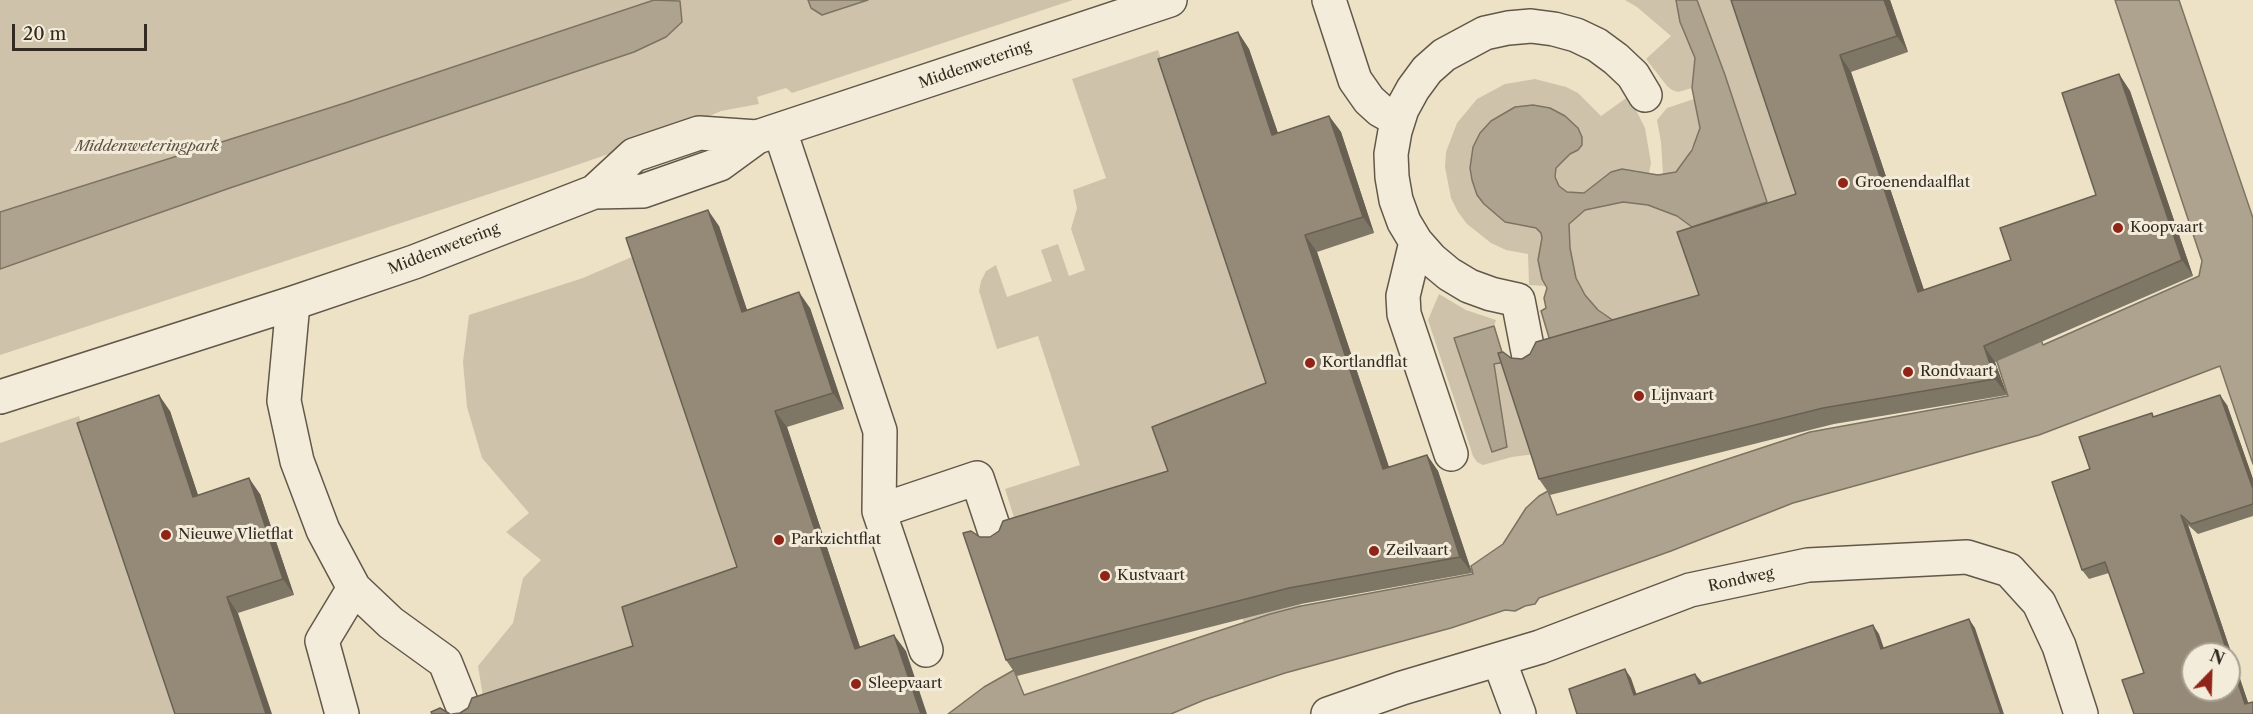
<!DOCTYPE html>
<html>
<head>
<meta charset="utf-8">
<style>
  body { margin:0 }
  #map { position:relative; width:2253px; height:714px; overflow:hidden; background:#eee2c6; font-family:"Libre Caslon Text",serif }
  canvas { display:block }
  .north { position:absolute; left:2181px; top:642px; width:60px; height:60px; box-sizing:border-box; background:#f4ecda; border:2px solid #a79e90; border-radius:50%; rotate:23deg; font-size:16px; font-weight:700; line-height:24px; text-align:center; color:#332a21 }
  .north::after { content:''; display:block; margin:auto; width:21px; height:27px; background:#8f2418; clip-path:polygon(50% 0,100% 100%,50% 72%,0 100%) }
  .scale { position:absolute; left:12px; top:24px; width:135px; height:27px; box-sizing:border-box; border:3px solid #332a21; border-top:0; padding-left:8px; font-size:18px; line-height:21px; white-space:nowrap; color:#332a21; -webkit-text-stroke:4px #f4ecda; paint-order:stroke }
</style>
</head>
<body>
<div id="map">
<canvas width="2253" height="714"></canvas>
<div class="north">N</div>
<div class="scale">20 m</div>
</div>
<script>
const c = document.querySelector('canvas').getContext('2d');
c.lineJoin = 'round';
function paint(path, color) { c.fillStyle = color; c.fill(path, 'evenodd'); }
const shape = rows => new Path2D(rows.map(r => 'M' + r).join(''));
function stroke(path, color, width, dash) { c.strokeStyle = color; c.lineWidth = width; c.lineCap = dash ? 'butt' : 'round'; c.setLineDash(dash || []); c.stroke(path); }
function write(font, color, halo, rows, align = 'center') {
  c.font = font + ' "Libre Caslon Text",serif'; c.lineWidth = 6; c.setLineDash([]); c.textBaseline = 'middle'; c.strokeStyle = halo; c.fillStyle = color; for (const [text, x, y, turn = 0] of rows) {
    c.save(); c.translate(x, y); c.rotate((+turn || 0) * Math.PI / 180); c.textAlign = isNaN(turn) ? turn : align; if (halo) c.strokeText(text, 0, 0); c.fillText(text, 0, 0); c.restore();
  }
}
paint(shape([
  [0,0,1073,0,792,93,786,88,757,97,759,104,721,111,673,132,562,170,0,355],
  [1625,0,1676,0,1680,22,1695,58,1692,88,1678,92,1672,90,1667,86,1646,59,1671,36,1637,7],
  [1697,0,1736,0,1803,204,1788,208,1767,202,1725,75],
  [1158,50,1311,507,1274,527,1301,606,1244,623,1208,515,1019,533,1005,489,1080,465,1038,336,997,349,979,291,981,281,986,271,996,265,1007,297,1052,281,1041,250,1058,244,1069,276,1085,270,1071,229,1077,208,1073,190,1106,178,1072,79],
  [1535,79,1566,87,1578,93,1601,116,1629,96,1645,128,1651,163,1649,173,1633,170,1611,172,1584,193,1575,194,1567,192,1559,186,1555,177,1556,168,1570,154,1515,107,1491,121,1480,133,1473,146,1470,168,1477,195,1515,225,1536,228,1541,232,1542,238,1538,260,1542,279,1547,286,1529,285,1528,254,1506,250,1491,243,1467,224,1458,212,1451,198,1445,167,1446,152,1457,123,1477,99,1505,84],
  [1694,99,1700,128,1698,136,1682,166,1676,172,1663,175,1661,142,1657,120,1667,108],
  [1623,202,1648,205,1665,211,1677,216,1692,227,1682,230,1706,311,1614,321,1598,310,1585,295,1576,278,1570,248,1569,224,1585,210],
  [634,256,741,582,778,678,485,709,478,666,513,623,523,578,541,560,506,532,529,513,482,458,467,407,463,362,469,315,583,278],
  [1439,294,1466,310,1496,320,1494,326,1454,338,1492,451,1507,447,1494,364,1505,362,1535,454,1512,457,1483,465,1477,462,1473,456,1428,320],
  [79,416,177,714,0,714,0,443]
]), '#cec3aa');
const water = shape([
  [654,0,680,1,682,22,666,37,634,52,227,189,0,269,0,212,345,103,654,0],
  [808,0,868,0,822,15,811,8,808,0],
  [1676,0,1697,0,1725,75,1767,202,1692,227,1677,216,1648,205,1623,202,1585,210,1569,224,1570,248,1576,278,1585,295,1598,310,1614,321,1554,354,1541,311,1546,308,1544,298,1547,288,1542,279,1538,260,1542,238,1541,233,1536,228,1505,222,1484,204,1477,195,1472,180,1470,168,1473,147,1480,133,1491,121,1515,107,1533,105,1550,108,1565,116,1578,128,1582,137,1582,145,1578,150,1570,154,1556,168,1555,177,1559,186,1567,192,1584,193,1611,172,1622,169,1658,175,1676,172,1692,150,1700,128,1692,88,1695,58,1680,22,1676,0],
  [2115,0,2179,0,2253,218,2253,464,2220,366,2039,435,1793,503,1671,551,1539,598,1535,604,1525,606,1515,611,1505,610,1451,628,1285,673,1204,700,1171,714,948,714,984,687,1014,670,1024,695,1270,614,1301,606,1473,574,1471,566,1503,544,1526,508,1539,496,1548,491,1557,515,1810,432,2008,396,1990,340,2035,325,2043,345,2199,276,2202,261,2115,0],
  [1494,326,1505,362,1494,364,1507,447,1492,452,1454,338,1494,326]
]);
paint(water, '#aea38e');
stroke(water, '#7d7362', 1.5);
const minor = shape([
  [1329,0,1355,80,1369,100,1380,110,1398,120],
  [780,131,880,431,879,511,926,650],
  [594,192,634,155,699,133,757,137],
  [1416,242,1403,296,1404,314,1451,454],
  [293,303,284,401,297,461,323,530,354,588,391,623,445,662,465,712],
  [1529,357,1518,300,1491,294,1469,286,1449,274,1431,259,1416,242,1404,222,1396,200,1392,177,1391,154,1395,131,1402,109,1413,89,1427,70,1444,55,1485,33,1508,28,1531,26,1554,29,1576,35,1597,45,1616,59,1633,75,1645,95],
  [0,397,293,303,414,262,594,192,643,191,720,164,757,137,1170,0],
  [879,511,977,478,996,535],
  [1499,660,1519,714],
  [342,714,322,641,354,588],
  [1328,714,1402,688,1540,647,1690,590,1808,565,1967,557,2009,570,2039,603,2059,646,2081,714]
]);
stroke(minor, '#62584a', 36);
stroke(minor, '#f4ecda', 33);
paint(shape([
  [1731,0,1890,0,1908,52,1851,72,1924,290,2011,260,2096,195,2119,74,2130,91,2193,276,1995,362,2007,395,1834,424,1550,495,1539,479,1511,358,1522,359,1699,295,1796,194],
  [1238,32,1249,49,1278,133,1329,116,1341,132,1374,233,1317,252,1389,467,1427,455,1438,471,1472,573,1301,604,1017,676,1006,660,980,537,990,537,1168,471,1266,383],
  [719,226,747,310,810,308,844,409,787,427,860,647,906,651,460,713,633,646,737,567],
  [2227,405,2253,479,2253,516,2198,534,2188,525,2248,703,2253,714,2144,673,2109,573,2089,579,2082,570,2090,469,2155,416],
  [170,411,198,495,260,494,294,595,238,613,77,423]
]), '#7f7766');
paint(shape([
  [1884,0,1890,0,1908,52,1897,36],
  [1238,32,1249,49,1284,151,1272,135],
  [1840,55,1851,72,1930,308,1918,292],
  [2119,74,2130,91,2193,276,2182,260],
  [1329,116,1341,132,1374,233,1363,217],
  [708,210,719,226,753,328,742,312],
  [1305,235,1317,252,1395,485,1383,469],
  [799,292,810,308,844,409,833,393],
  [1984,346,1995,362,2007,395,1995,379],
  [159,395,170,411,204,513,193,497],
  [2220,395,2227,405,2253,479,2253,489],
  [775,411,787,427,866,665,855,649],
  [1427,455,1438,471,1472,573,1460,557],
  [249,478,260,494,294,595,283,579],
  [2181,515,2188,525,2252,714,2245,704],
  [227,597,238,613,272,714,266,714],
  [1969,619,1975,628,2004,714,2001,714],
  [1873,625,1879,634,1887,657,1881,649],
  [894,635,906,651,927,714,921,714],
  [1625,669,1631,678,1640,704,1634,695],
  [1695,674,1702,682,1699,684]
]), '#686153');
const building = shape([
  [1731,0,1884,0,1897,36,1840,55,1918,292,2011,260,2000,228,2096,195,2062,93,2119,74,2182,260,1984,346,1995,379,1823,408,1539,479,1498,353,1503,352,1511,358,1522,359,1530,354,1536,342,1699,295,1677,232,1796,194,1731,0],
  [1238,32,1272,135,1329,116,1363,217,1305,235,1383,469,1427,455,1460,557,1289,588,1006,660,963,533,971,531,980,537,990,537,999,531,1003,521,1168,471,1152,427,1266,383,1158,59,1238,32],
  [708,210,742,312,799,292,833,393,775,411,855,649,894,635,921,714,452,714,460,713,468,708,472,698,633,646,622,607,737,567,626,238,708,210],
  [159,395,193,497,249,478,283,579,227,597,266,714,175,714,77,423,159,395],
  [2220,395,2253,489,2253,504,2191,524,2181,515,2228,654,2193,654,2193,690,2229,690,2229,656,2245,704,2253,702,2253,714,2134,714,2122,680,2144,673,2105,562,2082,570,2052,482,2090,469,2079,437,2152,413,2153,417,2220,395],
  [1969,619,2001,714,1577,714,1569,689,1625,669,1634,695,1695,674,1699,684,1873,625,1881,649,1969,619],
  [440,708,450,714,432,714,431,712,440,708]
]);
paint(building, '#948a77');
stroke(building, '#686153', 1.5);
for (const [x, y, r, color] of [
  [1843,183,6,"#8f2418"],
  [2118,228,6,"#8f2418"],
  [1310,363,6,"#8f2418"],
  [1908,372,6,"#8f2418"],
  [1639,396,6,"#8f2418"],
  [166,535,6,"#8f2418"],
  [779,540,6,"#8f2418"],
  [1374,551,6,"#8f2418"],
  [1105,576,6,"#8f2418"],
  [856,684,6,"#8f2418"]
]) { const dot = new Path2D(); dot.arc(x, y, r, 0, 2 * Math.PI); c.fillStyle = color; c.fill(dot); stroke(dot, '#f4ecda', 2); }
write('15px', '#332a21', '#f4ecda', [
  ["Middenwetering",975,65,-19],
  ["Middenwetering",444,249,-21],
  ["Rondweg",1741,580,-12]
]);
write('italic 15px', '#5a5043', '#f4ecda', [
  ["Middenweteringpark",147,147]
]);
write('15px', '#332a21', '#f4ecda', [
  ["Groenendaalflat",1855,183],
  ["Koopvaart",2130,228],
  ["Kortlandflat",1322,363],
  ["Rondvaart",1920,372],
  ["Lijnvaart",1651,396],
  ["Nieuwe Vlietflat",178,535],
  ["Parkzichtflat",791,540],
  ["Zeilvaart",1386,551],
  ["Kustvaart",1117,576],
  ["Sleepvaart",868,684]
], 'left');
</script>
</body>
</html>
